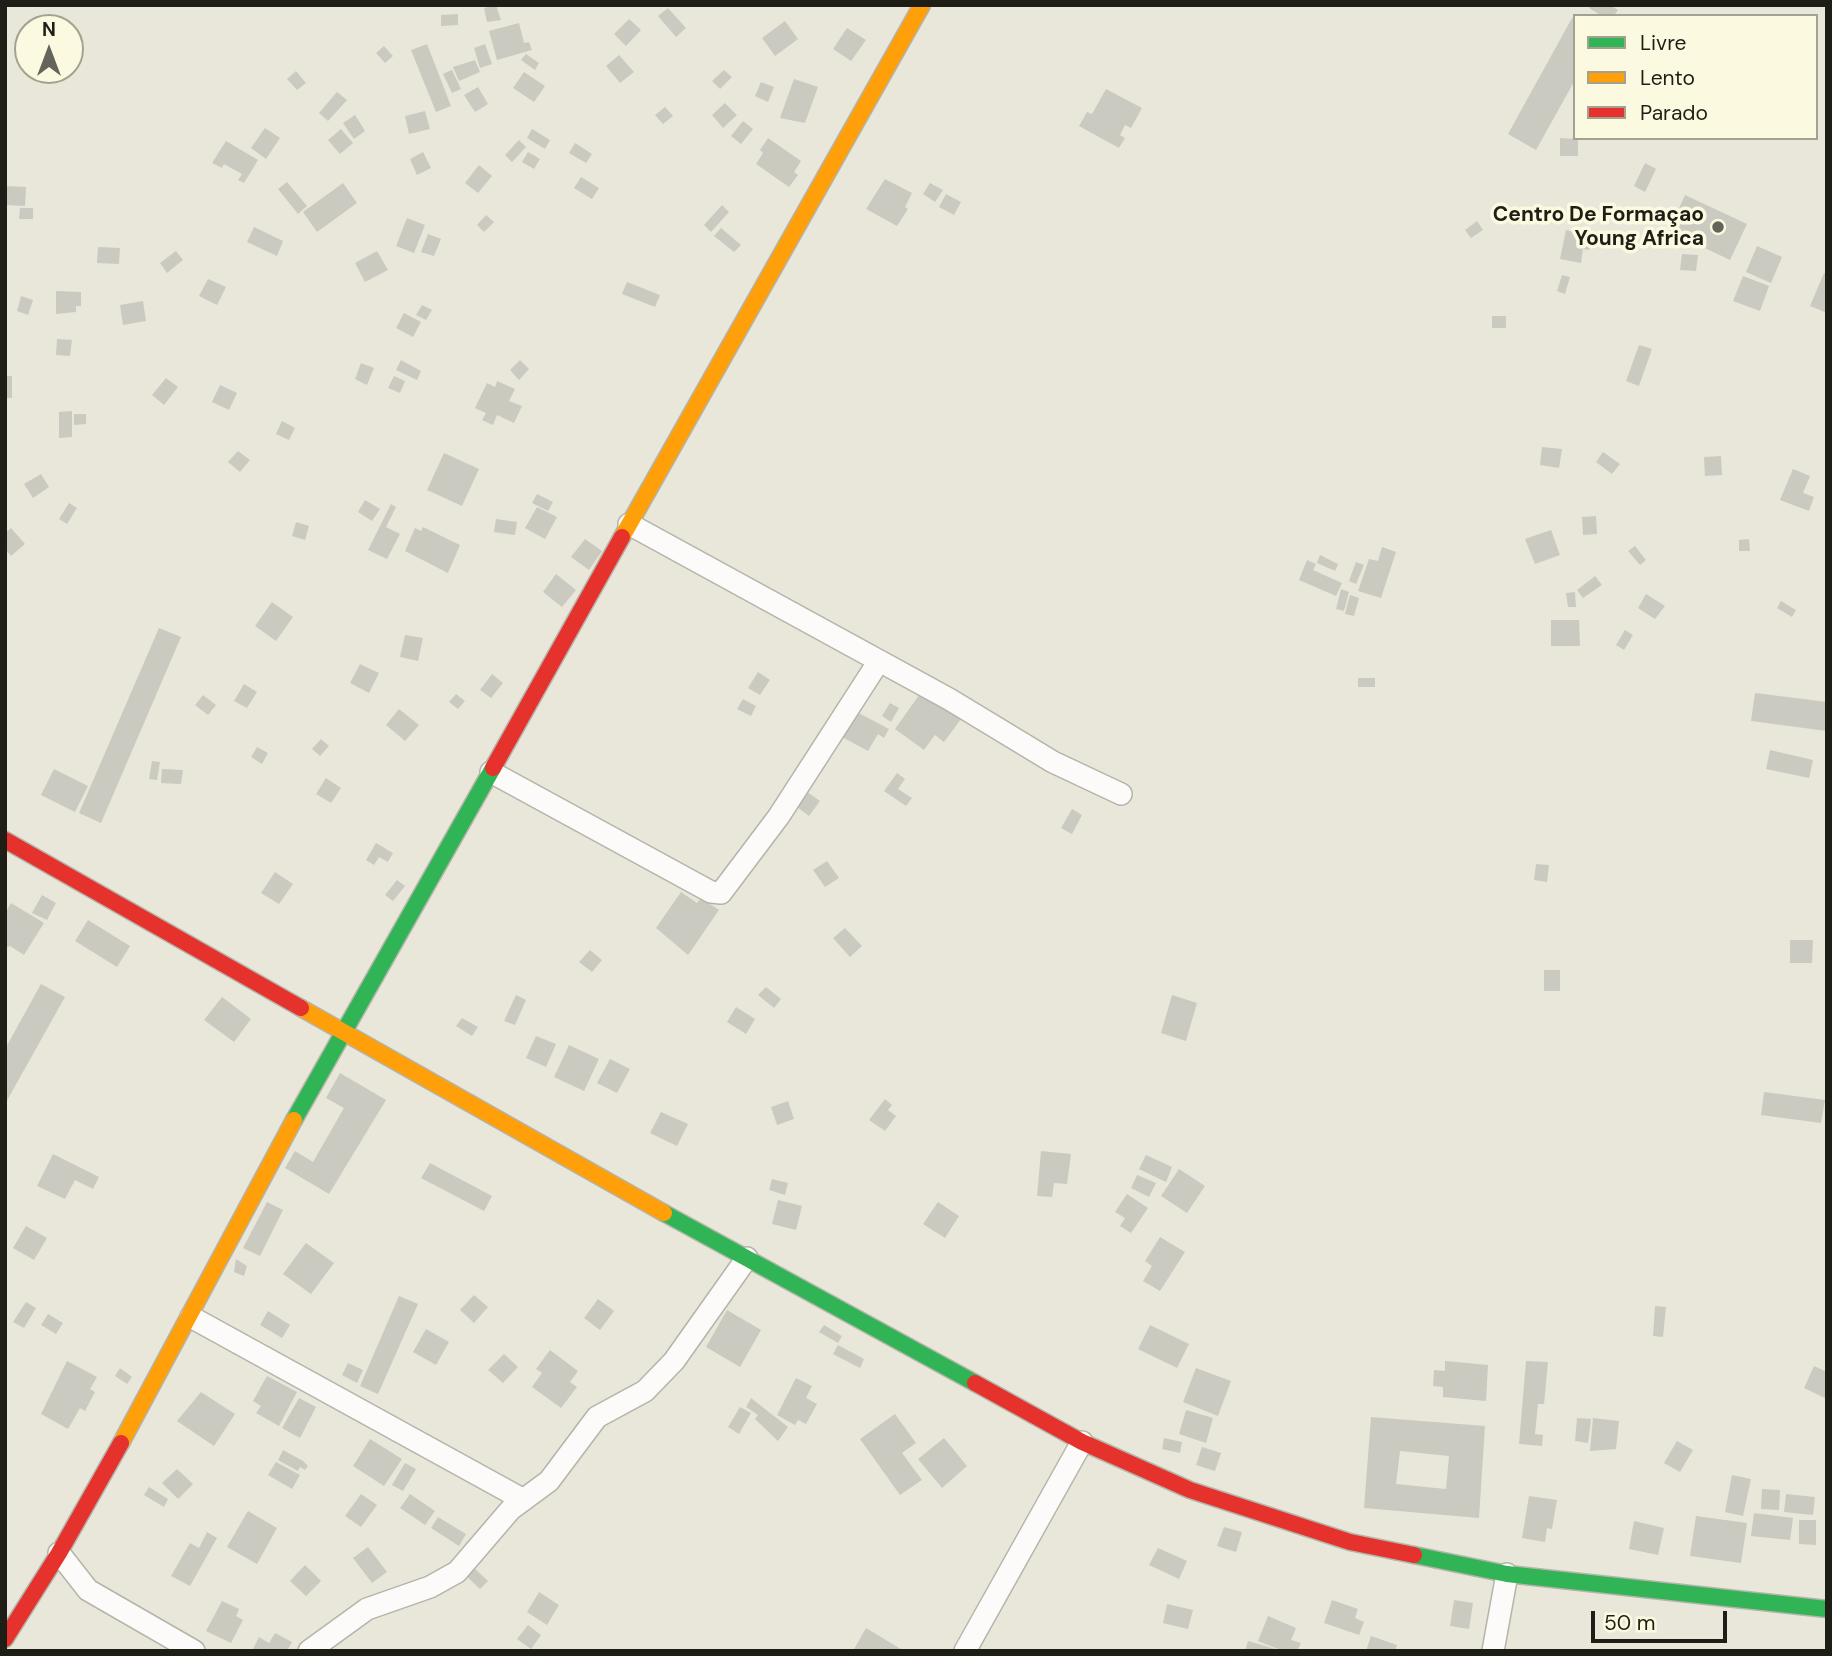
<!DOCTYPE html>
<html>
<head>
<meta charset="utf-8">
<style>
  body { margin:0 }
  #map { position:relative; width:1832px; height:1656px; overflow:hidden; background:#e8e7da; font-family:"DM Sans",sans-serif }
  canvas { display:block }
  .frame { position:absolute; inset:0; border:7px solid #1f1e16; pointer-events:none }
  .legend { position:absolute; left:1573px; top:14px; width:245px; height:126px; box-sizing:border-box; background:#fbfae1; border:2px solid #a3a290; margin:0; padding:9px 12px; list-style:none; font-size:21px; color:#1f1e16 }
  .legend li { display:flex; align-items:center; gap:14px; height:35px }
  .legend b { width:35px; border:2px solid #a3a290 }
  .north { position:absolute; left:14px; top:14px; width:70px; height:70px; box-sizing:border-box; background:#fbfae1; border:2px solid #a3a290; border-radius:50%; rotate:0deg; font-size:19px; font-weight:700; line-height:28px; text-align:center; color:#1f1e16 }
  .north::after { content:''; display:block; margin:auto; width:24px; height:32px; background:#65645b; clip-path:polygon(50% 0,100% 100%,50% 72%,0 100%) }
  .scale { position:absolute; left:1591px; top:1611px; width:136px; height:32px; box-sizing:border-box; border:4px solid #1f1e16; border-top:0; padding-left:9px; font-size:21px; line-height:24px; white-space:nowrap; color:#1f1e16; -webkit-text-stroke:5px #fbfae1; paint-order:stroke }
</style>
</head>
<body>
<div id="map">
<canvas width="1832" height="1656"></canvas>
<div class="frame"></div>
<ul class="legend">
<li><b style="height:9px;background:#30b455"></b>Livre</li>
<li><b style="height:9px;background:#ff9f0a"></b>Lento</li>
<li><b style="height:9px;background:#e5322d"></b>Parado</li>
</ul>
<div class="north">N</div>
<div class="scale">50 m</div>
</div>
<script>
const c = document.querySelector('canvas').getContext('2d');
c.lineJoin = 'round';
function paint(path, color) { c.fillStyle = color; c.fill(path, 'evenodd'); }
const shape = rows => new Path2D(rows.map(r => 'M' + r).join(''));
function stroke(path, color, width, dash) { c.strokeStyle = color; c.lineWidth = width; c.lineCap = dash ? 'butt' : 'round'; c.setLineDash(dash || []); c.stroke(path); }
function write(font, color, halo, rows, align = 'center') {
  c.font = font + ' "DM Sans",sans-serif'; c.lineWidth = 7; c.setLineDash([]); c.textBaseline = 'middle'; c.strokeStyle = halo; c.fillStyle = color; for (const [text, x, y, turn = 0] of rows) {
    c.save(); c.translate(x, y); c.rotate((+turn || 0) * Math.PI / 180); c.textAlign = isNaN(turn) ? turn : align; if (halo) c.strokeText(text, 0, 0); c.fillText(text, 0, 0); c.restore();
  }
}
paint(shape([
  [496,5,501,20,487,22,484,8],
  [1590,5,1610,5,1618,10,1614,16,1602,16,1589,8],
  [668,8,686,28,676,37,658,16],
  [458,14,458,25,441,26,441,15],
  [1572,18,1575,20,1575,80,1536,150,1508,134],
  [629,19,641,30,626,46,614,34],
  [785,21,798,39,775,56,762,38],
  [519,23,524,43,529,42,532,50,497,60,489,31],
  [847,28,866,40,851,61,833,49],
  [427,44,451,106,436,112,411,50],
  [485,44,492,64,480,68,474,48],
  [384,46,393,56,385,63,376,53],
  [526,54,539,63,535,70,521,60],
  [619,55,634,72,620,83,606,66],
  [475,60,480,72,459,81,453,67],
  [452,70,461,89,452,93,443,74],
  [724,70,732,77,720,89,712,81],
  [296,71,306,83,297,90,287,79],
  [524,72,545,86,534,102,513,88],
  [794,79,818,87,805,123,780,118],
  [761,82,774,87,768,102,755,96],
  [478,87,488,104,475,112,464,95],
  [1106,89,1142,108,1131,128,1125,125,1120,135,1125,138,1119,148,1079,126,1087,112,1092,114],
  [337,92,347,100,328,121,319,113],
  [725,103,737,115,723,128,712,115],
  [665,107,673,116,663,124,655,115],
  [425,111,430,129,409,134,405,116],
  [355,115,365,131,354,139,343,123],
  [743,121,753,129,741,144,731,136],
  [265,128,280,138,266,159,251,148],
  [341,129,353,143,340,154,328,140],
  [532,129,550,140,545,149,527,138],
  [768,138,801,161,794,172,798,175,789,187,756,164,763,153,760,150],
  [1560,138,1578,139,1578,156,1560,156],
  [519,140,526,147,512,162,505,155],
  [226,141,258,160,244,183,238,180,242,174,224,164,222,168,212,163],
  [575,143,592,154,586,163,569,153],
  [423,152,431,168,417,175,410,159],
  [528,152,540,159,534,169,522,162],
  [1645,163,1656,169,1645,192,1634,186],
  [479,165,492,176,478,193,465,183],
  [581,177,599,188,592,199,574,188],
  [885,179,912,193,905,207,908,209,897,226,866,209],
  [287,182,307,206,298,214,278,189],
  [343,183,357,203,317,232,303,212],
  [930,183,943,190,935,202,923,194],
  [5,186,26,187,25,206,5,205],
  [946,194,961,202,954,215,939,207],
  [1685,195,1747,224,1730,260,1669,231],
  [722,205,729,212,711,232,704,225],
  [20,208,33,208,33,219,19,219],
  [486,215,494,222,484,232,477,225],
  [407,218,425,225,414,253,396,246],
  [1477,221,1483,230,1471,238,1465,230],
  [254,227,283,241,277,256,247,242],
  [721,228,741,245,734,252,714,236],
  [1566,230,1592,236,1589,250,1583,249,1581,263,1560,259],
  [428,234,441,239,434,256,421,252],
  [1757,246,1782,257,1771,283,1746,272],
  [98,247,120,248,119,264,97,263],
  [176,251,183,260,167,273,160,263],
  [377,251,388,270,365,282,355,263],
  [1682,254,1698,255,1696,271,1680,270],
  [1824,273,1827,275,1827,313,1810,306],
  [1562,275,1570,277,1565,294,1557,291],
  [1743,276,1769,286,1760,311,1733,301],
  [208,279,226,287,217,305,199,296],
  [627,282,660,295,655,307,622,294],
  [56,291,81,292,81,306,76,306,76,312,56,314],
  [21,296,33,300,28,315,17,311],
  [143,301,146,321,123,325,120,305],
  [422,305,432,310,426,320,416,315],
  [404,313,421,322,413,337,396,328],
  [1492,316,1506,316,1506,328,1492,328],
  [57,339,72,340,70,356,56,355],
  [1639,345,1652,349,1639,386,1626,381],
  [401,360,421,371,417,380,396,370],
  [520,360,529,369,519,380,510,370],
  [361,363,374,368,367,385,355,379],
  [5,376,12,376,12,398,5,398],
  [394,376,405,381,400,393,388,388],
  [166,378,178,387,164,405,152,395],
  [497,381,515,389,509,401,522,406,514,423,497,415,493,425,482,420,486,413,475,408,487,383,495,387],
  [220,385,237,393,229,410,212,402],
  [72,411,72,437,59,438,59,412],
  [74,414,86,414,86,424,74,425],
  [282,421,295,428,289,440,276,434],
  [1542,447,1562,449,1559,468,1540,465],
  [238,451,250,460,240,472,228,462],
  [1603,452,1620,464,1612,474,1596,462],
  [444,453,479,469,462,506,427,490],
  [1721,456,1722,475,1705,476,1704,457],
  [1793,469,1810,476,1803,493,1814,497,1809,511,1780,500],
  [41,474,49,487,33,498,24,484],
  [537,494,553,502,548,511,532,503],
  [365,500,380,509,372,521,358,512],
  [69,503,77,508,67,524,59,519],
  [391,504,396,507,386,527,400,534,387,559,368,550],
  [537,507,557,517,545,539,525,528],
  [1596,516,1597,534,1583,535,1582,517],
  [496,519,517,522,515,535,494,532],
  [296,522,309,526,305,540,292,536],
  [423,527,460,545,448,573,405,551,415,528,421,531],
  [11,528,25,544,11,556,5,549,5,533],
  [1551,530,1560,555,1535,564,1525,539],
  [585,539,602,551,589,570,571,557],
  [1749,539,1750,551,1739,551,1739,540],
  [1635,546,1646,560,1640,565,1628,551],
  [1382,547,1396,552,1381,598,1358,591,1369,559,1378,561],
  [1320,555,1338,564,1335,571,1317,563],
  [1307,560,1316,564,1313,570,1342,583,1336,596,1299,580],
  [1356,562,1364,565,1356,584,1349,581],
  [556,574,576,590,562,607,543,592],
  [1595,576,1602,585,1583,598,1577,590],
  [1341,589,1349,592,1344,611,1336,609],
  [1575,592,1576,607,1568,607,1566,593],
  [1646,594,1665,606,1655,619,1638,608],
  [1350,595,1359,598,1354,616,1345,614],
  [1781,601,1796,610,1792,617,1777,608],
  [272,602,293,617,276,641,255,626],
  [1551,620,1579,620,1580,646,1551,646],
  [159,628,181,637,101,823,79,813],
  [1625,630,1633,635,1624,650,1616,645],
  [405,635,423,638,418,661,400,657],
  [360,664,379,673,369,693,350,683],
  [758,672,770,680,760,695,748,688],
  [492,674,503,683,491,698,480,690],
  [1358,678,1375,678,1375,687,1358,687],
  [244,684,257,692,247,708,234,701],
  [922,691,961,719,944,742,935,735,924,750,895,729],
  [1755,693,1827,702,1827,731,1751,721],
  [456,694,465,701,458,709,449,702],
  [203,695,216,705,208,715,195,705],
  [743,699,756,706,751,716,737,709],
  [890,703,899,708,891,722,882,716],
  [399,709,419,725,405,741,386,725],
  [855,711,889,729,884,738,878,734,868,751,840,736],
  [321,739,329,746,320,756,312,749],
  [257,747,268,753,262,764,251,757],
  [1770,750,1813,760,1809,778,1766,769],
  [152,761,160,762,157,780,149,779],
  [54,769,88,786,75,812,41,795],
  [162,769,183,770,181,784,161,783],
  [897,773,905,779,898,789,912,798,906,806,884,791],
  [326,778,341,788,331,803,316,794],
  [807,792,820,801,809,816,797,807],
  [1072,809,1082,815,1072,834,1061,828],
  [376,843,393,853,388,862,379,857,374,865,366,860],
  [827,861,839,878,825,887,813,870],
  [1536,864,1549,865,1547,882,1534,880],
  [275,872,293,884,279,904,261,893],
  [397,880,405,886,393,901,385,895],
  [681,892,697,903,701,898,719,910,688,955,656,928],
  [42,895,56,903,47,920,32,913],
  [11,903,44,923,24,955,10,946,5,948,5,913],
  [88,920,130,946,117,967,75,941],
  [845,928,862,946,850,957,833,938],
  [1790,940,1813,940,1812,963,1790,963],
  [590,950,602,960,592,972,579,962],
  [1544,970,1560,970,1560,991,1544,991],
  [41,984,65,997,5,1104,5,1049],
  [766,987,781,999,774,1008,758,995],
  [516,995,526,1000,515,1025,504,1021],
  [1172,995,1197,1003,1186,1041,1161,1033],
  [222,997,251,1019,234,1042,204,1020],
  [736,1007,755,1019,746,1034,727,1022],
  [462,1018,478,1027,472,1036,456,1026],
  [536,1036,556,1044,546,1067,526,1058],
  [569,1045,599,1059,584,1091,554,1077],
  [610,1059,630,1069,617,1093,597,1083],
  [340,1073,386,1100,329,1194,285,1168,295,1151,313,1162,344,1108,326,1098],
  [1764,1092,1825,1100,1821,1123,1761,1115],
  [885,1099,892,1105,888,1110,896,1116,885,1131,869,1120],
  [788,1101,794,1119,777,1125,771,1107],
  [661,1112,688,1124,677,1146,650,1133],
  [1041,1151,1071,1154,1067,1184,1054,1183,1052,1197,1037,1196],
  [53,1154,99,1177,93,1189,75,1180,65,1199,37,1186],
  [1146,1155,1172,1167,1166,1182,1139,1169],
  [430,1163,492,1196,484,1211,421,1178],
  [1179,1169,1205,1186,1187,1213,1161,1196],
  [1137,1175,1156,1183,1149,1197,1131,1188],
  [772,1179,788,1183,785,1195,769,1190],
  [1127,1194,1148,1208,1131,1233,1120,1226,1125,1218,1115,1212],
  [778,1200,802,1206,796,1230,772,1224],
  [267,1202,283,1210,260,1256,243,1248],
  [938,1202,959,1216,945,1238,923,1224],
  [26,1226,47,1238,34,1260,13,1248],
  [1160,1237,1185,1252,1160,1291,1143,1281,1152,1266,1145,1261],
  [306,1243,334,1263,311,1294,283,1274],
  [236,1259,247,1266,244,1276,234,1272],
  [474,1295,488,1307,474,1323,460,1310],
  [399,1296,418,1304,378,1394,360,1386],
  [598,1299,614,1311,600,1330,584,1318],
  [26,1302,36,1308,24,1328,13,1322],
  [1655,1306,1666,1307,1663,1337,1653,1336],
  [727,1310,761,1330,740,1367,706,1347],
  [268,1311,290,1325,282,1338,260,1325],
  [48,1314,63,1323,56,1334,41,1325],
  [824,1325,842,1336,838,1343,819,1332],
  [1150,1325,1189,1344,1177,1368,1138,1349],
  [426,1329,449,1342,436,1365,413,1352],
  [838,1345,864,1359,860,1368,833,1354],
  [550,1350,578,1371,570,1382,577,1387,561,1408,532,1387,542,1373,536,1369],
  [504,1354,518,1367,503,1383,488,1370],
  [67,1361,97,1377,90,1389,95,1392,85,1411,80,1408,68,1429,41,1414],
  [1445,1361,1488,1365,1486,1401,1443,1397,1443,1387,1433,1386,1434,1370,1445,1371],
  [1526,1361,1548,1362,1544,1404,1538,1404,1535,1434,1543,1435,1542,1446,1519,1444],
  [348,1363,363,1370,357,1383,342,1375],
  [1814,1366,1827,1372,1827,1399,1804,1388],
  [120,1368,132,1377,127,1384,115,1376],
  [1196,1368,1231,1381,1218,1416,1183,1402],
  [267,1376,297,1392,279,1426,256,1413,261,1406,253,1401],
  [796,1378,812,1386,806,1398,817,1404,806,1424,798,1420,795,1425,777,1415],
  [201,1392,235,1414,214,1446,177,1421],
  [299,1398,316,1407,300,1438,282,1428],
  [751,1398,788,1427,778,1441,755,1419,758,1415,746,1407],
  [740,1407,751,1413,739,1434,728,1427],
  [1186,1410,1213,1418,1206,1443,1179,1434],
  [895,1414,916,1443,902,1453,922,1480,900,1495,860,1439],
  [1371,1417,1485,1426,1479,1518,1364,1508],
  [1400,1451,1449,1456,1446,1489,1396,1484],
  [1577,1418,1591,1419,1588,1443,1575,1441],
  [1593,1418,1619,1421,1616,1449,1590,1451],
  [944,1438,967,1466,942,1488,918,1459],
  [1164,1438,1182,1442,1180,1453,1162,1449],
  [370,1439,402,1459,384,1486,353,1466],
  [1677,1441,1693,1450,1680,1472,1664,1463],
  [1202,1447,1221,1453,1215,1471,1196,1465],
  [283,1450,303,1461,308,1466,305,1470,300,1467,298,1471,278,1460],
  [276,1462,300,1475,292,1489,268,1475],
  [405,1463,416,1469,403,1491,392,1485],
  [177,1469,193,1484,178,1499,162,1483],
  [1732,1475,1751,1479,1743,1516,1725,1512],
  [149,1487,168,1499,164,1507,144,1495],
  [1762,1489,1780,1490,1779,1510,1761,1509],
  [361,1494,377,1505,361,1527,345,1516],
  [410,1494,435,1511,425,1525,400,1508],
  [1786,1494,1815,1497,1813,1515,1784,1512],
  [1529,1496,1557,1500,1552,1529,1547,1528,1545,1542,1522,1538],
  [248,1511,277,1528,257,1564,227,1547],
  [1754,1513,1793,1518,1790,1540,1751,1536],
  [1696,1516,1747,1523,1741,1563,1690,1556],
  [438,1517,466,1534,459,1546,431,1528],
  [1799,1520,1816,1520,1816,1545,1799,1544],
  [1634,1521,1664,1528,1658,1555,1629,1549],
  [1224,1527,1242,1532,1236,1552,1217,1546],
  [207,1532,217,1538,190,1586,171,1576,190,1543,199,1548],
  [368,1547,387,1572,372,1583,353,1558],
  [1158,1548,1187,1561,1179,1579,1149,1565],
  [305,1565,321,1581,306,1596,290,1581],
  [472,1566,488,1581,480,1589,464,1574],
  [539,1592,559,1605,547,1625,527,1612],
  [1332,1600,1358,1609,1355,1618,1364,1622,1359,1635,1324,1623],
  [1454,1600,1473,1603,1469,1629,1450,1626],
  [222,1601,239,1609,236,1616,243,1620,231,1643,206,1631],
  [1167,1604,1193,1610,1188,1629,1163,1623],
  [1268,1616,1296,1628,1291,1640,1301,1643,1297,1651,1283,1651,1258,1641],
  [528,1625,541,1635,531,1649,517,1639],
  [866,1628,904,1651,853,1651],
  [275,1633,292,1642,287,1651,252,1651,259,1637,269,1643],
  [1371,1636,1397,1645,1395,1651,1366,1651],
  [1248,1641,1279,1650,1279,1651,1245,1651]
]), '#cbcac0');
const street = shape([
  [629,524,949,699,1053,762,1121,794],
  [491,772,711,892,721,893,779,816,879,661],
  [191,1317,522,1499],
  [59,1553,88,1590,194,1651],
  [309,1651,367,1609,430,1587,457,1572,511,1509,549,1481,597,1417,645,1391,674,1361,747,1258],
  [965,1651,1082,1442],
  [1493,1651,1507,1574]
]);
const fast = shape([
  [294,1120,493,768],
  [664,1213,975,1383],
  [1414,1555,1507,1574,1827,1609]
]);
const slow = shape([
  [622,537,922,5],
  [301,1008,664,1213],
  [121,1443,294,1120]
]);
const jam = shape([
  [493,768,622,537],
  [5,840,301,1008],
  [975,1383,1082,1442,1190,1490,1350,1542,1414,1555],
  [5,1639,59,1553,121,1443]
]);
stroke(street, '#b5b4aa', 24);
stroke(fast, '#b5b4aa', 19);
stroke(slow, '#b5b4aa', 19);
stroke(jam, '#b5b4aa', 19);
stroke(street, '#fcfbf9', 21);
stroke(fast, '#30b455', 16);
stroke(slow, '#ff9f0a', 16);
stroke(jam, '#e5322d', 16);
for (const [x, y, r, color] of [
  [1718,227,7,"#65645b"]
]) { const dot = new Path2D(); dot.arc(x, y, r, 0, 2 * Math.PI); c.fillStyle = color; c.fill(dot); stroke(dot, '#fbfae1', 2.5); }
write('bold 21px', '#1f1e16', '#fbfae1', [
  ["Centro De Formaçao",1704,215],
  ["Young Africa",1704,239]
], 'right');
</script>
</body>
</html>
